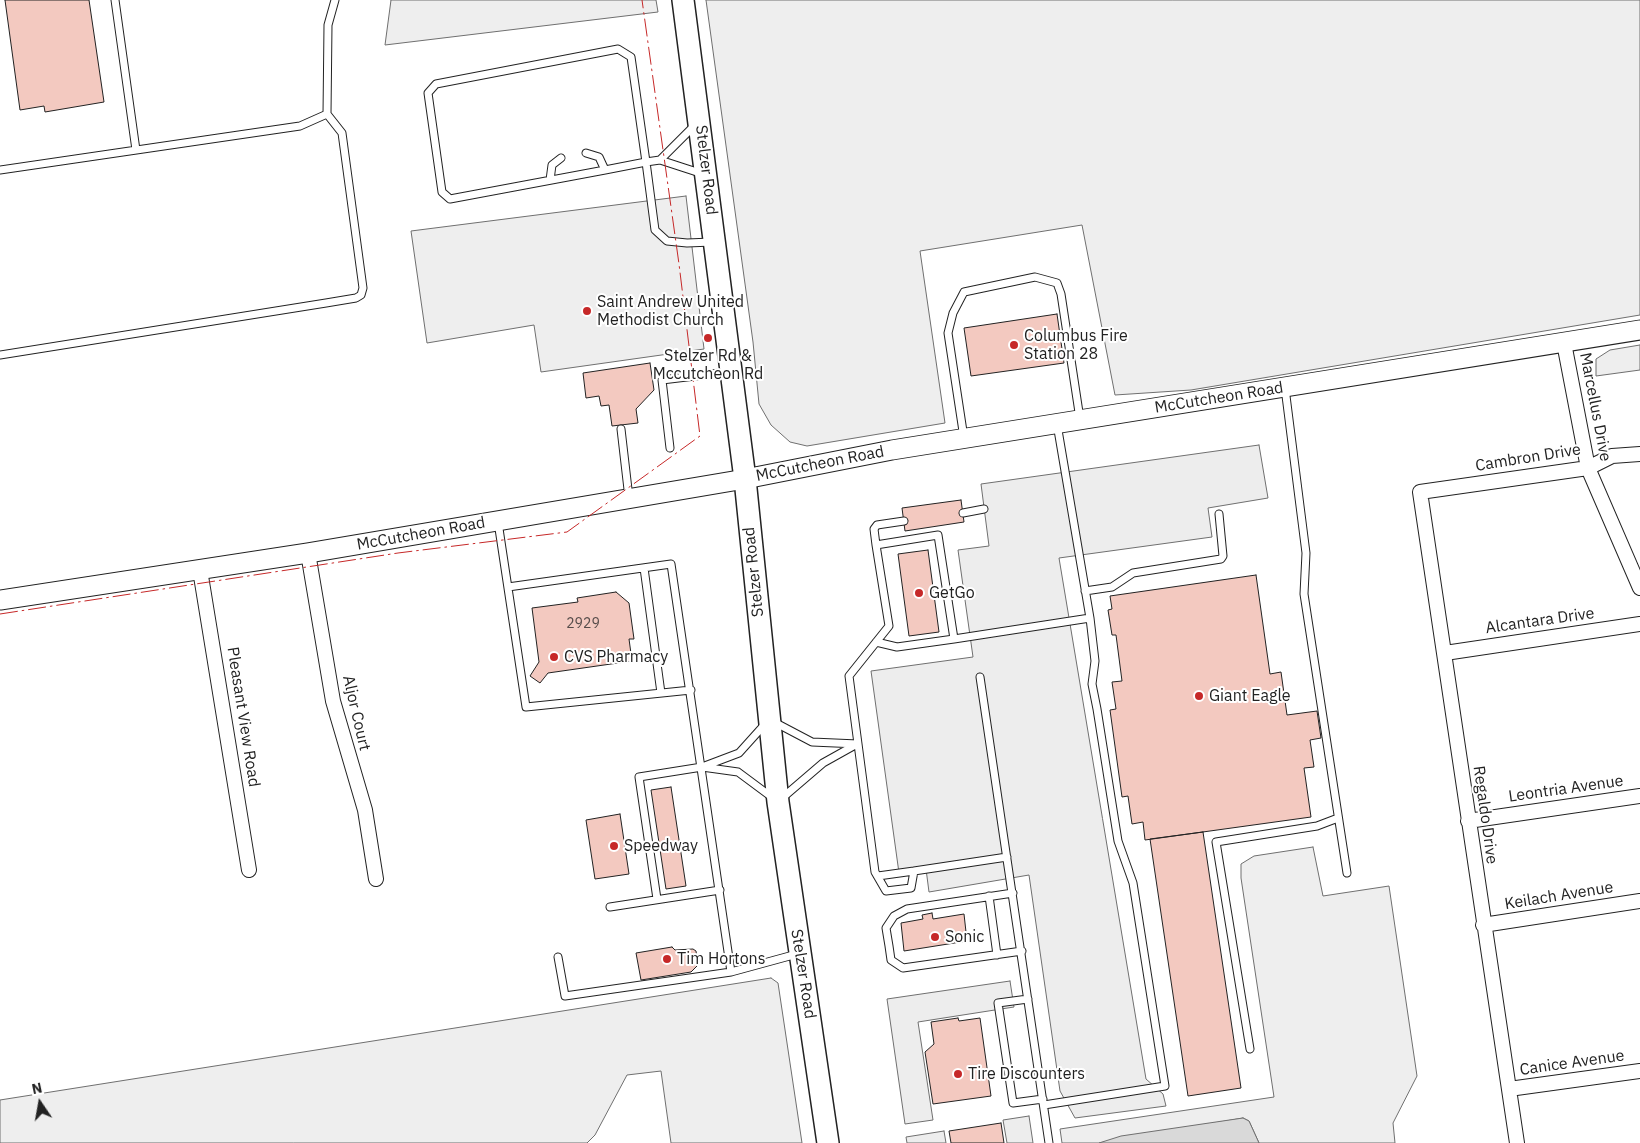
<!DOCTYPE html>
<html>
<head>
<meta charset="utf-8">
<style>
  body { margin:0 }
  #map { position:relative; width:1640px; height:1143px; overflow:hidden; background:#fff; font-family:"IBM Plex Sans",sans-serif }
  canvas { display:block }
  .north { position:absolute; left:15px; top:1078px; width:50px; height:50px; -webkit-text-stroke:4px #fff; paint-order:stroke; rotate:348deg; font-size:14px; font-weight:700; line-height:20px; text-align:center; color:#222 }
  .north::after { content:''; display:block; margin:auto; width:18px; height:22px; background:#222; clip-path:polygon(50% 0,100% 100%,50% 72%,0 100%) }
</style>
</head>
<body>
<div id="map">
<canvas width="1640" height="1143"></canvas>
<div class="north">N</div>
</div>
<script>
const c = document.querySelector('canvas').getContext('2d');
c.lineJoin = 'round';
function paint(path, color) { c.fillStyle = color; c.fill(path, 'evenodd'); }
const shape = rows => new Path2D(rows.map(r => 'M' + r).join(''));
function stroke(path, color, width, dash) { c.strokeStyle = color; c.lineWidth = width; c.lineCap = dash ? 'butt' : 'round'; c.setLineDash(dash || []); c.stroke(path); }
function write(font, color, halo, rows, align = 'center') {
  c.font = font + ' "IBM Plex Sans",sans-serif'; c.lineWidth = 4; c.setLineDash([]); c.textBaseline = 'middle'; c.strokeStyle = halo; c.fillStyle = color; for (const [text, x, y, turn = 0] of rows) {
    c.save(); c.translate(x, y); c.rotate((+turn || 0) * Math.PI / 180); c.textAlign = isNaN(turn) ? turn : align; if (halo) c.strokeText(text, 0, 0); c.fillText(text, 0, 0); c.restore();
  }
}
const green = shape([
  [391,0,656,0,658,12,385,45,391,0],
  [706,0,1640,0,1640,315,1191,390,1115,395,1082,225,920,251,945,423,807,446,790,442,771,425,759,404,753,342,706,0],
  [686,196,704,349,541,372,534,325,427,343,411,231,686,196],
  [1640,345,1640,370,1596,376,1596,359,1610,350,1640,345],
  [1313,847,1323,896,1389,886,1417,1076,1393,1123,1395,1143,1259,1143,1249,1121,1243,1118,1099,1143,1062,1143,1060,1129,1274,1097,1241,878,1241,864,1254,856,1313,847],
  [771,978,778,983,802,1143,671,1143,661,1071,627,1075,595,1135,587,1143,0,1143,0,1100,771,978]
]);
paint(green, '#eee');
stroke(green, '#6f6f6f', 1);
const parking = shape([
  [1259,445,1268,498,1208,508,1212,537,1059,558,1146,1079,1163,1094,1166,1106,1075,1118,1060,1091,1029,875,929,892,926,869,899,873,871,671,973,657,958,550,989,546,981,484,1259,445],
  [1010,981,1014,1007,918,1022,933,1120,905,1124,887,999,1010,981],
  [1029,1116,1033,1143,1007,1143,1003,1120,1029,1116],
  [944,1131,946,1143,907,1143,906,1137,944,1131]
]);
paint(parking, '#ededed');
stroke(parking, '#6f6f6f', 1);
const water = shape([
  [1243,1118,1249,1121,1259,1143,1099,1143,1121,1136,1243,1118]
]);
paint(water, '#d9d9d9');
stroke(water, '#6f6f6f', 1);
const building = shape([
  [5,0,89,0,104,102,45,112,44,106,20,110,5,0],
  [1057,314,1064,363,971,376,964,328,1057,314],
  [650,363,654,390,636,409,638,423,612,426,609,405,601,406,599,396,586,398,583,373,650,363],
  [961,500,964,522,905,531,902,508,961,500],
  [928,550,939,632,909,636,898,554,928,550],
  [1256,575,1270,674,1281,672,1287,715,1317,711,1321,738,1310,740,1314,767,1304,768,1311,817,1145,840,1143,822,1132,824,1128,796,1122,797,1110,710,1116,709,1112,682,1122,681,1116,635,1112,635,1108,610,1112,609,1110,596,1256,575],
  [616,592,629,603,634,639,629,639,632,661,548,673,540,683,530,676,539,662,532,608,578,602,577,598,616,592],
  [671,787,686,886,666,889,651,790,671,787],
  [620,814,629,874,595,879,586,820,620,814],
  [1203,832,1241,1088,1188,1096,1150,839,1203,832],
  [932,913,933,919,964,914,967,941,904,951,901,923,923,919,922,915,932,913],
  [672,947,675,950,693,949,696,951,698,965,691,972,641,980,636,953,672,947],
  [958,1018,959,1021,980,1018,991,1096,933,1104,925,1052,934,1044,931,1022,958,1018],
  [1001,1123,1004,1143,951,1143,949,1131,1001,1123]
]);
paint(building, '#f3c9c0');
stroke(building, '#222', 1);
const service = shape([
  [115,0,136,150],
  [586,153,599,157,605,170],
  [660,160,696,124],
  [0,170,300,126,327,114],
  [703,174,660,160,646,162,605,170,450,199,442,192,428,93,436,84,618,49,631,57,646,162,655,230,667,241,687,243,712,242],
  [550,180,552,165,561,158],
  [0,355,326,303,356,298,361,295,363,288,342,133,327,114,328,25,335,0],
  [1285,388,1306,553,1304,594,1347,873],
  [621,429,629,498],
  [964,438,948,333,953,313,964,292,1035,277,1057,283,1061,294,1080,419],
  [670,448,662,380,728,372],
  [963,513,984,509],
  [498,522,526,707,691,690],
  [876,545,874,529,877,525,904,521],
  [644,568,661,693],
  [508,587,671,564,731,972],
  [1085,591,1112,587,1133,573,1221,559,1223,556,1219,514],
  [876,642,897,647,954,639],
  [980,677,1049,1143],
  [774,722,812,742,858,744],
  [702,767,738,772,773,798],
  [781,799,823,763,857,744],
  [1007,857,914,871,911,888,886,891,875,872,849,676,889,626,876,545,938,535,954,639,1090,618,1057,424],
  [878,876,914,871],
  [1013,893,907,909,894,916,886,928,889,946,891,960,903,968,1022,951],
  [989,896,997,955],
  [657,899,639,777,702,767,739,753,766,723],
  [610,907,720,890],
  [558,957,565,996,731,972,797,954],
  [1028,999,998,1003,1013,1103,1043,1099],
  [1250,1049,1216,842,1317,826,1338,818],
  [1044,1105,1165,1086,1133,883,1118,841,1097,709,1092,684,1095,661,1090,618]
]);
const minor = shape([
  [1564,343,1588,468,1640,588],
  [308,553,333,701,365,810,376,879],
  [200,570,249,870],
  [1445,653,1640,624],
  [1468,821,1640,796],
  [1483,925,1640,901],
  [1509,1089,1640,1071],
  [1517,1143,1420,492,1588,468,1612,456,1640,454]
]);
const secondary = shape([
  [0,600,308,553,745,479,892,450,1640,330]
]);
const primary = shape([
  [683,0,745,479,778,802,828,1143]
]);
stroke(service, '#222', 9);
stroke(minor, '#222', 16);
stroke(secondary, '#222', 21);
stroke(primary, '#222', 24);
stroke(service, '#fff', 7);
stroke(minor, '#fff', 14);
stroke(secondary, '#fff', 19);
stroke(primary, '#fff', 21);
stroke(shape([
  [0,614,398,553,567,532,700,436,679,264,642,0]
]), '#c62828', 1, [18, 4, 2.5, 4]);
for (const [x, y, r, color] of [
  [587,311,5,"#c62828"],
  [708,338,5,"#c62828"],
  [1014,345,5,"#c62828"],
  [919,593,5,"#c62828"],
  [554,657,5,"#c62828"],
  [1199,696,5,"#c62828"],
  [614,846,5,"#c62828"],
  [935,937,5,"#c62828"],
  [667,959,5,"#c62828"],
  [958,1074,5,"#c62828"]
]) { const dot = new Path2D(); dot.arc(x, y, r, 0, 2 * Math.PI); c.fillStyle = color; c.fill(dot); stroke(dot, '#fff', 2); }
write('14px', '#564c4a', null, [
  ["2929",583,624]
]);
write('16px', '#222', '#fff', [
  ["Stelzer Road",706,170,83],
  ["McCutcheon Road",1219,398,-9],
  ["Marcellus Drive",1595,407,79],
  ["Cambron Drive",1528,458,-9],
  ["McCutcheon Road",820,464,-11],
  ["McCutcheon Road",421,534,-10],
  ["Stelzer Road",754,572,-96],
  ["Alcantara Drive",1540,621,-8],
  ["Aljor Court",356,713,77],
  ["Pleasant View Road",243,717,81],
  ["Leontria Avenue",1566,789,-8],
  ["Regaldo Drive",1485,815,82],
  ["Keilach Avenue",1559,896,-9],
  ["Stelzer Road",803,974,81],
  ["Canice Avenue",1572,1063,-8]
]);
write('16px', '#222', '#fff', [
  ["Saint Andrew United",597,302],
  ["Methodist Church",597,320],
  ["Columbus Fire",1024,336],
  ["Station 28",1024,354],
  ["Stelzer Rd &",708,356,"center"],
  ["Mccutcheon Rd",708,374,"center"],
  ["GetGo",929,593],
  ["CVS Pharmacy",564,657],
  ["Giant Eagle",1209,696],
  ["Speedway",624,846],
  ["Sonic",945,937],
  ["Tim Hortons",677,959],
  ["Tire Discounters",968,1074]
], 'left');
</script>
</body>
</html>
